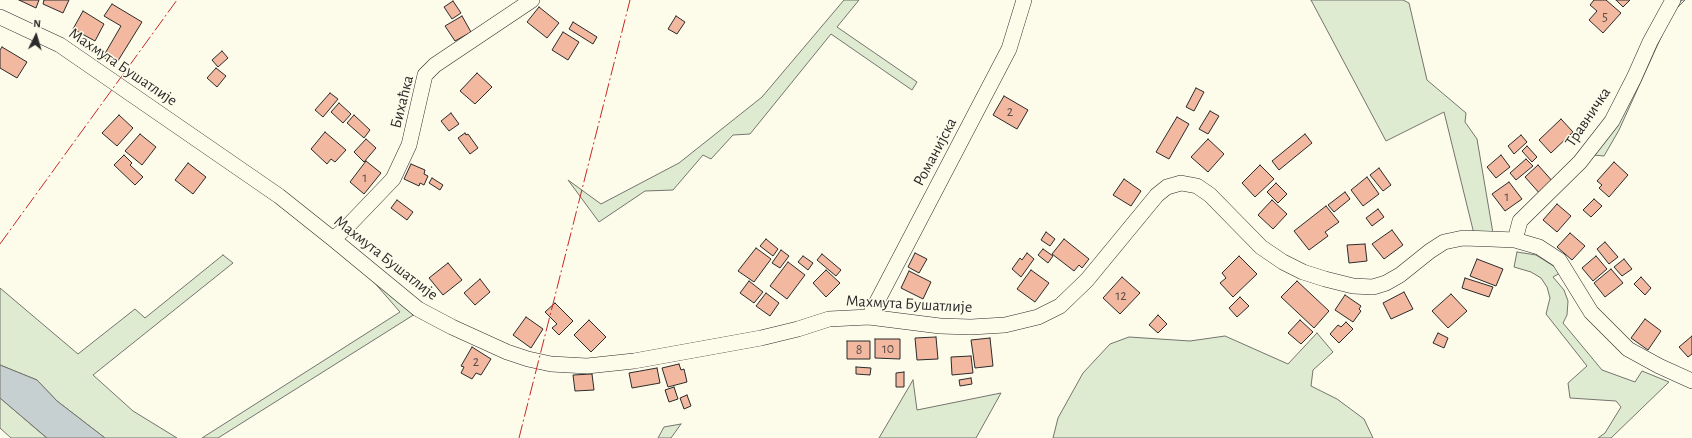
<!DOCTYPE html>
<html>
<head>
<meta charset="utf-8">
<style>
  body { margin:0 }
  #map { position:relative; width:1692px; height:438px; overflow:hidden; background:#fdfbea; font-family:"Alegreya Sans",sans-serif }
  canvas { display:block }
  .north { position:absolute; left:16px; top:16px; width:40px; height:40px; -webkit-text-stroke:3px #fdfbea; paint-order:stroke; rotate:5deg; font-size:11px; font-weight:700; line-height:16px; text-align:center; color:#2b2b2b }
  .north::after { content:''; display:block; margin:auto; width:14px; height:18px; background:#2b2b2b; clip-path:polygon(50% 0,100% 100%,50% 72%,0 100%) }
</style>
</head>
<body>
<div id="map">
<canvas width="1692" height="438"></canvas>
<div class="north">N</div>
</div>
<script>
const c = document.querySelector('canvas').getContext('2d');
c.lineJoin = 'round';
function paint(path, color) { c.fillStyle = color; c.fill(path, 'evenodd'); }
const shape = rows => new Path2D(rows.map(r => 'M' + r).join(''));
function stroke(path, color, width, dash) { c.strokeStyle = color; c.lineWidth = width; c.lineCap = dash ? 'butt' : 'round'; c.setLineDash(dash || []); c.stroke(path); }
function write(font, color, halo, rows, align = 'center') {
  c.font = font + ' "Alegreya Sans",sans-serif'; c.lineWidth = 3; c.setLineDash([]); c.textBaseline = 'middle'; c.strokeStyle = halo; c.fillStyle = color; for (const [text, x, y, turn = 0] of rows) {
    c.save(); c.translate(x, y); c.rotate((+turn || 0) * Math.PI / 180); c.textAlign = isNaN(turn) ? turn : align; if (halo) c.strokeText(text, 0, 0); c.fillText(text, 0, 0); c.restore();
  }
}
const green = shape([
  [844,0,859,0,837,27,917,82,912,90,831,34,750,134,733,135,711,159,703,155,673,190,645,191,599,222,568,180,601,204,679,163,762,97,844,0],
  [1311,0,1403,0,1409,3,1427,80,1466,113,1465,122,1477,139,1494,239,1475,238,1444,112,1386,141,1311,0],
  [1682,0,1685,0,1672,13,1619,130,1604,156,1593,155,1675,7,1682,0],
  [1517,252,1536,255,1555,267,1560,273,1553,277,1564,290,1568,301,1567,315,1563,323,1602,370,1635,382,1642,371,1669,382,1611,438,1598,438,1605,433,1621,407,1616,401,1570,398,1568,383,1587,366,1546,314,1550,298,1547,287,1541,278,1531,272,1514,267,1517,252],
  [223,255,233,263,93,375,133,411,177,438,105,438,57,401,37,380,0,365,0,288,78,354,135,309,145,318,223,255],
  [373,281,415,314,218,438,202,438,400,312,373,281],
  [1317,333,1333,352,1313,370,1311,386,1337,399,1364,419,1373,438,1053,438,1058,418,1083,373,1110,344,1129,337,1190,341,1225,336,1288,364,1317,333],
  [913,380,917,410,1001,393,976,438,879,438,913,380],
  [0,398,42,434,47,438,11,438,0,428,0,398],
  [681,424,671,438,658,438,664,427,681,424]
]);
paint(green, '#deebd1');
stroke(green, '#74746e', 1);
const water = shape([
  [0,365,37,380,57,401,105,438,47,438,0,398,0,365]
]);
paint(water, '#c7d0d0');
stroke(water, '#74746e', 1);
const building = shape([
  [19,0,39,0,36,8,19,0],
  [44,0,69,0,63,13,43,4,44,0],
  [1594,0,1606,0,1621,13,1603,33,1589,20,1597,11,1590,5,1594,0],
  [1616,0,1630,0,1623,7,1616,0],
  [453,1,461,13,452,19,444,7,453,1],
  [112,4,142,22,116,64,103,57,121,26,104,16,112,4],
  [539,7,559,23,547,38,527,22,539,7],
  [83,11,104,24,95,41,73,29,83,11],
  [462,16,471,32,455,41,445,26,462,16],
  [676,16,685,22,677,34,668,29,676,16],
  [573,22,597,37,593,44,569,29,573,22],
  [563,32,579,42,568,60,552,50,563,32],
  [2,47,27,62,17,78,0,68,0,50,2,47],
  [222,51,228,58,218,67,212,60,222,51],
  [216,68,226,76,217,87,207,78,216,68],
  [477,73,492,87,475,104,460,91,477,73],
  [1196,88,1204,92,1194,111,1186,107,1196,88],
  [330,93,338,99,323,117,315,110,330,93],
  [1004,96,1028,110,1017,129,993,115,1004,96],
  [339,103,351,114,343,123,331,112,339,103],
  [1210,111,1219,116,1208,134,1199,129,1210,111],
  [451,113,459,124,449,131,441,121,451,113],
  [119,115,133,128,117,146,102,133,119,115],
  [354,115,370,130,364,138,347,123,354,115],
  [1177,117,1189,124,1169,159,1156,152,1177,117],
  [1561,119,1573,132,1551,153,1539,140,1561,119],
  [325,132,346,150,335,162,331,159,327,164,311,149,325,132],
  [465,133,466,135,468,134,478,148,470,154,458,138,465,133],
  [140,134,156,147,142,165,125,151,140,134],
  [1305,134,1312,143,1279,170,1272,161,1305,134],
  [1521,135,1527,142,1514,154,1508,146,1521,135],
  [366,139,376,148,364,162,354,152,366,139],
  [1208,139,1224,154,1208,172,1191,157,1208,139],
  [1527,146,1537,157,1532,162,1522,151,1527,146],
  [124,155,132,163,130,165,143,177,135,185,114,165,124,155],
  [1501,155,1510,167,1496,178,1487,167,1501,155],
  [1526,159,1533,166,1516,180,1510,173,1526,159],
  [366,161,381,173,364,194,350,182,366,161],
  [1614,162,1628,175,1609,197,1599,188,1602,185,1597,181,1614,162],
  [188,163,206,177,193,194,175,180,188,163],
  [411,164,425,170,424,174,428,176,424,185,420,183,419,186,404,179,411,164],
  [1260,165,1274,179,1255,197,1242,183,1260,165],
  [1538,165,1554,183,1541,195,1525,177,1538,165],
  [1379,168,1391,185,1383,191,1370,175,1379,168],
  [1367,177,1379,194,1363,206,1351,190,1367,177],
  [432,178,443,185,440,190,429,183,432,178],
  [1124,179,1141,191,1131,206,1113,195,1124,179],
  [1509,182,1522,199,1505,211,1492,194,1509,182],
  [1276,183,1287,194,1278,203,1267,192,1276,183],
  [1345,192,1350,199,1334,212,1328,205,1345,192],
  [1594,199,1602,206,1591,217,1583,210,1594,199],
  [397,200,413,212,407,220,391,208,397,200],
  [1272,200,1287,214,1273,229,1258,215,1272,200],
  [1557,204,1571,216,1557,232,1543,220,1557,204],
  [1326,206,1339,222,1325,232,1328,236,1309,250,1294,231,1326,206],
  [1378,209,1384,217,1372,226,1366,218,1378,209],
  [1392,230,1403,245,1384,259,1372,244,1392,230],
  [1046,232,1055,239,1050,246,1041,240,1046,232],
  [1570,233,1585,246,1572,260,1557,247,1570,233],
  [766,239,778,249,773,256,760,246,766,239],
  [1064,239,1089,259,1082,268,1079,265,1074,271,1052,254,1064,239],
  [1605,242,1618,257,1609,264,1597,249,1605,242],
  [1365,244,1367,261,1349,263,1347,245,1365,244],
  [756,248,771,259,754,282,738,271,756,248],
  [1043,249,1053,256,1048,263,1038,255,1043,249],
  [781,250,789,256,780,268,772,263,781,250],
  [915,253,927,259,919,273,908,267,915,253],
  [1027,253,1034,259,1021,277,1012,269,1020,258,1022,260,1027,253],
  [822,254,841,270,836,276,817,260,822,254],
  [803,256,813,263,808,270,798,262,803,256],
  [1239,256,1257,274,1233,297,1220,283,1226,278,1222,273,1239,256],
  [1596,256,1607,269,1593,281,1582,268,1596,256],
  [1477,259,1503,269,1496,286,1470,276,1477,259],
  [1624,259,1632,269,1622,276,1614,267,1624,259],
  [788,262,805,275,787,299,770,286,788,262],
  [448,263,462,280,443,295,429,278,448,263],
  [1611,269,1623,283,1605,297,1594,283,1611,269],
  [826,270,840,283,826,297,813,283,826,270],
  [1031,270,1049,283,1035,302,1017,289,1031,270],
  [909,271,931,282,923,299,901,288,909,271],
  [1122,277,1140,293,1120,314,1103,298,1122,277],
  [1641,277,1651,288,1645,295,1634,284,1641,277],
  [1465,278,1493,287,1489,297,1462,288,1465,278],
  [480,279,490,292,475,305,464,293,480,279],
  [749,281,763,292,754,303,740,293,749,281],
  [1297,281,1329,311,1314,328,1281,297,1297,281],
  [1404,292,1413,309,1391,319,1383,303,1404,292],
  [766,293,779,303,770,316,756,306,766,293],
  [1451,294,1467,311,1448,328,1432,311,1451,294],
  [1345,295,1361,306,1359,309,1361,311,1353,322,1335,310,1345,295],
  [1240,297,1249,306,1237,317,1229,308,1240,297],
  [555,303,573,321,559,335,552,328,557,324,545,312,555,303],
  [1158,315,1167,324,1158,333,1149,325,1158,315],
  [526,317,543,329,531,348,513,335,526,317],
  [1645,319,1661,331,1648,350,1631,338,1645,319],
  [589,320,606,337,591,352,574,335,589,320],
  [1300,320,1313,332,1301,344,1288,333,1300,320],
  [1346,322,1353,329,1339,343,1330,334,1338,325,1341,327,1346,322],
  [1438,333,1448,338,1444,348,1433,343,1438,333],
  [1692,336,1692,354,1688,357,1679,347,1692,336],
  [936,337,938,359,917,360,915,338,936,337],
  [990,338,993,366,975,368,971,340,990,338],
  [875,339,900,339,900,359,875,358,875,339],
  [847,341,870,341,870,359,847,359,847,341],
  [472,347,491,359,481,375,476,373,472,379,461,373,464,367,461,366,472,347],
  [971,356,973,373,952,375,951,357,971,356],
  [679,364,681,370,684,369,687,382,668,387,662,368,679,364],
  [856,367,871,368,870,375,856,374,856,367],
  [657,368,660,383,632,388,629,373,657,368],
  [904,372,904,387,896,387,896,373,904,372],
  [592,374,594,390,575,391,573,375,592,374],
  [971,378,972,384,960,386,959,380,971,378],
  [674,387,678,399,669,402,665,390,674,387],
  [687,395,691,406,684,409,680,398,687,395]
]);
paint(building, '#f2b8a0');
stroke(building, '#2b2b2b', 1);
const minor = shape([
  [0,17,60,45,279,196,333,239,418,309,452,327,507,352,528,359,551,364,587,366,634,361,761,338,798,329,829,319,869,317,940,326,971,327,1005,325,1038,317,1060,306,1087,280,1157,195,1167,187,1181,183,1197,186,1210,195,1261,247,1283,262,1303,272,1325,279,1353,286,1373,287,1386,283,1400,275,1430,251,1444,242,1463,238,1491,239,1515,240,1539,247,1559,260,1591,312,1628,349,1659,366,1692,381],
  [333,239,346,228,393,179,409,145,425,75,435,65,532,0],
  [1515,240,1520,221,1580,162,1612,121,1634,78,1650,42,1673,0],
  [869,317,1009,49,1024,0]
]);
stroke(minor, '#2b2b2b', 16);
stroke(minor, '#fdfbea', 15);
stroke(shape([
  [0,244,177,0],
  [519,438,630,0]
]), '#c62828', 1, [14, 3, 2, 3]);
write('14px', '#5d4e48', null, [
  ["5",1605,17],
  ["2",1010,112],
  ["1",365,178],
  ["1",1507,197],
  ["12",1121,296],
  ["10",888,349],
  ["8",859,350],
  ["2",476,362]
]);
write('16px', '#2b2b2b', '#fdfbea', [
  ["Махмута Бушатлије",123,67,34],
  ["Бихаћка",402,102,-76],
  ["Травничка",1588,117,-56],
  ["Романијска",935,152,-62],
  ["Махмута Бушатлије",386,258,38],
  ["Махмута Бушатлије",909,304,3]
]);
</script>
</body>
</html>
